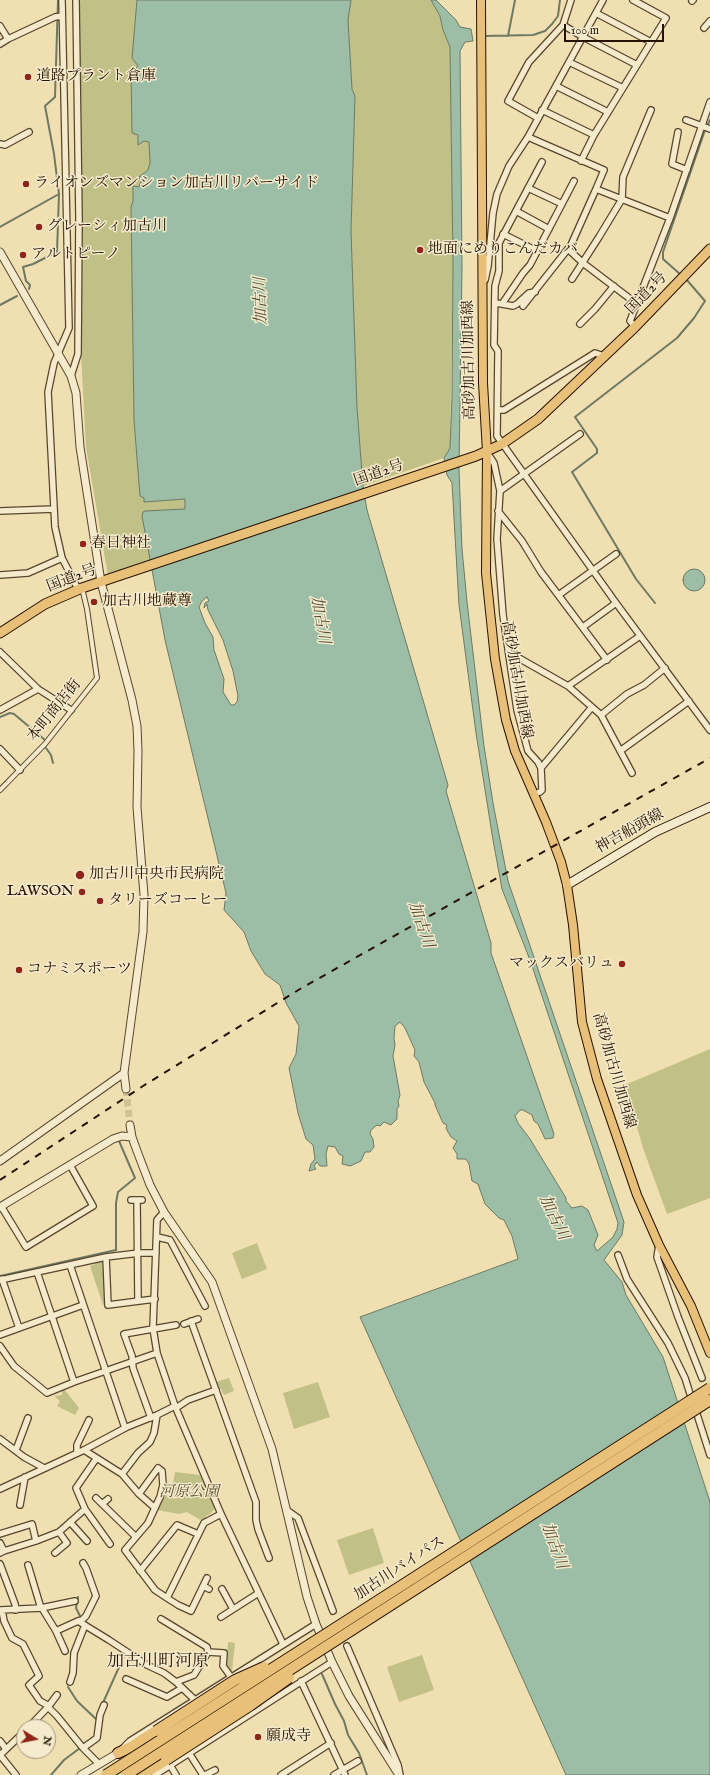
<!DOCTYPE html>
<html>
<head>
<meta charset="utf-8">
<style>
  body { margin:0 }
  #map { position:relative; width:710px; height:1775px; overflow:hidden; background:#f0e0b1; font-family:"IM FELL English",serif }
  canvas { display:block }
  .north { position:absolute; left:16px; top:1719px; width:40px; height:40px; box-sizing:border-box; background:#f5ebcc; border:1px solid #a2947b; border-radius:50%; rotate:100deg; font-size:11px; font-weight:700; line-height:16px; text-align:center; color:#261102 }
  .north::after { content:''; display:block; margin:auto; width:14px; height:18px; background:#8f2418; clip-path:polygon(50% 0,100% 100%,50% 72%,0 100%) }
  .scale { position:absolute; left:564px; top:24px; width:100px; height:18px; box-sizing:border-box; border:2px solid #261102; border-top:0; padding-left:5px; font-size:12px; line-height:14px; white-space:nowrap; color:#261102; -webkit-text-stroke:3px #f5ebcc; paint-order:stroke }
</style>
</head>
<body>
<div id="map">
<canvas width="710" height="1775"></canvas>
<div class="north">N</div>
<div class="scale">100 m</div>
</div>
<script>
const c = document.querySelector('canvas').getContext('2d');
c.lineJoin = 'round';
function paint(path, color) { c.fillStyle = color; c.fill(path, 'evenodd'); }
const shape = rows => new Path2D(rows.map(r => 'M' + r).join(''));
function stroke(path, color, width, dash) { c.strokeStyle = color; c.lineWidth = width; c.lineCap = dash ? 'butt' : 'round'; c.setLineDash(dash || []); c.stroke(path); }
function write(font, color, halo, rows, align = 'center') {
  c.font = font + ' "IM FELL English","Noto Serif JP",serif'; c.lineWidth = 3; c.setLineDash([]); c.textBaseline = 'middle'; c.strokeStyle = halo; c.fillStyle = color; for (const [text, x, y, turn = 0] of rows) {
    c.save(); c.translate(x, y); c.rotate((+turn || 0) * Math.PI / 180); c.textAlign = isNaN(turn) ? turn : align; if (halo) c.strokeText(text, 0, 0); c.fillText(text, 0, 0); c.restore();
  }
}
paint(shape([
  [78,0,137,0,132,58,138,66,138,135,144,141,149,142,150,163,148,170,139,177,141,180,139,187,133,186,133,201,131,207,134,420,140,495,144,497,144,501,185,499,185,509,143,512,151,563,108,576,86,447,81,353],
  [351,0,431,0,440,16,443,30,450,47,453,261,450,448,444,458,363,486,357,408,351,231,355,96,352,89,348,20],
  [710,1049,710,1198,667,1214,643,1148,625,1085],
  [257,1243,267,1269,242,1279,232,1253],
  [102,1260,105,1304,103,1305,90,1266,95,1264,95,1262],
  [229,1378,234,1391,224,1395,221,1389,219,1390,216,1382],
  [318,1382,330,1417,294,1429,283,1393],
  [64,1389,79,1408,75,1415,57,1406,60,1401,54,1396,62,1395,62,1390],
  [175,1472,200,1475,215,1508,210,1514,206,1516,207,1518,202,1521,187,1512,179,1514,157,1510,166,1483,173,1484],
  [373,1528,384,1563,349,1575,337,1540],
  [228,1642,235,1643,232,1671,228,1670,226,1667],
  [422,1655,434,1690,399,1702,387,1667]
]), '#c0c087');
const water = shape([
  [137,0,351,0,348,20,352,89,355,96,351,231,357,408,363,486,367,510,448,785,446,791,491,943,491,953,554,1134,553,1138,545,1139,538,1124,534,1121,532,1115,523,1110,520,1110,515,1116,518,1123,530,1139,566,1198,566,1201,572,1208,582,1206,588,1210,598,1235,594,1245,597,1251,613,1237,617,1229,618,1223,530,960,502,889,493,840,476,733,459,605,452,483,447,475,444,458,450,448,452,396,453,261,450,47,443,30,440,16,431,0,436,0,456,20,460,27,471,29,473,41,465,42,460,51,462,267,459,470,462,549,467,602,484,746,493,803,508,881,624,1222,622,1235,604,1260,622,1282,626,1295,663,1357,710,1502,710,1775,566,1775,360,1317,518,1259,512,1236,504,1220,499,1218,485,1204,478,1184,472,1181,469,1164,466,1159,457,1159,457,1154,453,1148,457,1141,451,1137,448,1132,446,1128,447,1125,443,1123,435,1105,435,1103,424,1082,419,1062,414,1056,415,1050,405,1028,400,1022,395,1026,394,1038,395,1045,393,1056,400,1095,398,1101,399,1106,397,1109,397,1119,391,1125,384,1122,380,1126,377,1125,371,1130,370,1134,373,1139,374,1147,370,1152,365,1152,361,1161,350,1166,342,1164,343,1156,339,1154,335,1147,328,1146,326,1154,327,1166,320,1166,317,1162,314,1166,316,1169,309,1171,311,1164,315,1159,313,1145,306,1139,298,1113,289,1068,296,1054,299,1026,286,1003,280,985,265,974,251,951,244,932,224,910,226,893,165,640,142,516,143,512,145,511,185,509,185,499,144,502,144,498,140,496,134,420,131,207,133,201,133,186,139,187,141,181,139,177,148,170,150,163,149,142,144,141,138,145,138,135,132,133,131,73,138,66,132,58,137,0],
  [207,597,209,601,205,603,204,608,207,604,208,610,223,640,233,671,238,696,237,702,234,705,231,705,223,692,224,679,214,650,213,637,205,623,199,607,202,601,207,597],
  '683 580a11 11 0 1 1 22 0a11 11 0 1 1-22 0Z'
]);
paint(water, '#9cbea6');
stroke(water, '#6d7964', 1);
stroke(shape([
  [483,36,533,35,545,31,552,24,558,16,560,0],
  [508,36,515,0],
  [0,227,59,194,54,154,45,106,55,97,58,0],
  [681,275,663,259,663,252,705,130,710,120],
  [29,289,30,285,26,281,23,267,33,264,57,252,59,194],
  [0,305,17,296],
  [655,603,636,579,572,472,597,453,597,449,575,417,677,338,694,318,705,301,686,279],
  [0,717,10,713,14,714,45,740],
  [46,748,51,755,53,763],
  [0,1276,116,1250,116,1203,118,1192,135,1178,119,1141],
  [78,1597,76,1608,82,1620,86,1623],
  [322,1674,335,1704,344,1721,348,1735,359,1753,367,1775],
  [68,1687,77,1701,97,1720],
  [102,1705,124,1656],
  [51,1775,64,1760,80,1748]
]), '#6d7964', 2);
stroke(shape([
  [126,1089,130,1125]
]), '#d2c197', 7, [7, 3.5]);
const pedestrian = shape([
  [0,790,45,744,97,678,87,609,82,588]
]);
const minor = shape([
  [62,0,69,328,54,363,48,392,55,527,62,558,78,589],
  [603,0,528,137,604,170,596,189,670,218],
  [692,1,693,0],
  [596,13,651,42],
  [563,25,583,37,637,65],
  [0,26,8,39],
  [704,28,710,21],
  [0,44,8,39,55,17,62,16],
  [569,62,623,88],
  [556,86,608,112],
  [542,110,594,135],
  [538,118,508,101,529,62,563,25,571,0],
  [686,120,710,129],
  [678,132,672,164,687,170],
  [0,144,5,145,29,132],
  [581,161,594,135,666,18,633,0],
  [542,162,499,243,499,271,495,286,494,345,498,351,497,436,616,603,710,730],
  [528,188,562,204],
  [516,211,549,229],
  [503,234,537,251],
  [568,249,583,263],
  [583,263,629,298,637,302],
  [572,279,599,237,622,199,623,177,651,110],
  [485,280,488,266,493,213,497,194,509,166,528,137],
  [495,303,502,304,523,273,530,265,574,181],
  [502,304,513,306,517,304,529,293,535,292],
  [523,306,571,245,596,189],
  [580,324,595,309,614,286],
  [635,327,630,321,670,218,710,102],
  [71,376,78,354,79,218,76,0],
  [498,410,504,410,595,353,604,356],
  [580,434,500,491,497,539,503,615,517,710,528,751,538,762,541,768,592,707],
  [488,454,494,463,500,491],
  [0,511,54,509],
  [498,511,522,541,541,572,607,660],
  [0,575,28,573,62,558],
  [560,594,616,554],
  [583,627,616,603],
  [0,652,38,689,71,710],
  [510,653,568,686,601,715,627,694,644,685,665,668],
  [568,686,640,636],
  [0,710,38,689],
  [601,715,632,773],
  [0,749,20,770],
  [620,751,689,701],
  [534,794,540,792,542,790,541,768],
  [131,1200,142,1200],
  [137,1200,138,1301],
  [1,1206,26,1247,93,1206,70,1165],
  [164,1212,157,1220,153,1328,157,1353,175,1406,221,1514,283,1644],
  [157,1237,170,1240,205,1306],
  [659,1245,657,1257,678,1317,702,1378],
  [618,1255,627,1279,668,1343,685,1378,692,1400],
  [106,1257,108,1305,155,1299],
  [70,1265,125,1428],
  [37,1272,74,1382],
  [2,1279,19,1328],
  [0,1280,106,1257,139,1253,156,1253],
  [191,1321,256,1502,256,1520,258,1529,269,1558],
  [184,1324,198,1319],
  [0,1335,83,1305],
  [0,1346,14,1366,47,1393,74,1382,157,1353],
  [176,1408,188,1400,216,1390],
  [695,1408,710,1455],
  [151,1418,133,1368,132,1356,124,1334,176,1325],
  [0,1439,24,1457,44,1468],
  [16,1450,28,1418],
  [84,1450,122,1474,139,1494,155,1508],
  [77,1453,77,1445,89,1420],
  [96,1459,76,1488,85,1509,110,1544],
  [122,1474,138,1453,150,1442,154,1433,157,1415],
  [0,1489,84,1450,127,1427,157,1415,175,1406],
  [139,1494,158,1468,162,1471,163,1485,160,1497,148,1523,125,1550,155,1590,167,1598,204,1523,221,1514],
  [96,1498,136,1537],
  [102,1504,108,1499],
  [20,1505,25,1477],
  [288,1511,298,1518,333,1611],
  [70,1522,87,1541],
  [0,1534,32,1524,36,1541,4,1551],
  [36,1541,59,1532],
  [0,1543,4,1551,0,1553],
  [55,1553,67,1543,59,1532,85,1509],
  [0,1564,15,1604,16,1610],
  [28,1565,40,1605,56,1631,65,1651],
  [140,1571,177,1525,198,1534],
  [203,1586,209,1589],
  [222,1589,233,1609],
  [167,1598,178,1605,191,1611,207,1578],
  [0,1610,41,1608,75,1601],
  [2,1610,4,1621,12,1638,23,1644,39,1676,29,1685,40,1701,49,1706],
  [221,1617,257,1594],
  [161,1619,207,1647,208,1652],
  [78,1621,82,1620,86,1616,96,1596,86,1568,83,1563],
  [56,1631,78,1621,109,1640,147,1665,164,1673,176,1682,196,1701],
  [347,1646,398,1765,400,1775],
  [126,1679,167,1697,182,1688],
  [301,1681,345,1775],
  [70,1682,73,1673,74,1653,85,1625],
  [176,1682,194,1675,208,1652,224,1653,223,1666,231,1677],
  [48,1707,57,1695],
  [29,1727,48,1707,57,1716,83,1748,99,1764],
  [0,1741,6,1749],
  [83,1748,97,1738,100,1715,104,1705],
  [122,1749,130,1741,316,1624],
  [189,1753,203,1775],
  [0,1755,24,1732],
  [0,1755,16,1775],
  [170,1765,176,1775],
  [155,1775,332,1662],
  [205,1775,215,1770],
  [281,1775,331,1743],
  [334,1775,358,1761]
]);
const tertiary = shape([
  [0,252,71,376,76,393,80,447,101,582,132,700,137,726,138,751,137,807,144,895,143,932,124,1073,126,1089],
  [130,1125,132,1137,137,1151,150,1185,164,1212,212,1282,272,1449,307,1597,316,1624,332,1662,349,1696,399,1775],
  [0,1161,124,1073],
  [0,1207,113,1139,122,1136,132,1137],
  [81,1775,118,1753]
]);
const secondary = shape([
  [567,885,655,832,710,807]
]);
const primary = shape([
  [481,0,483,383,487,452,486,573,495,659,506,720,515,751,546,822,561,862,567,885,573,925,582,1022,597,1079,637,1195,659,1245,691,1306,710,1353]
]);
const trunk = shape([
  [0,633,45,604,82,588,476,456,502,444,538,419,635,327,710,249]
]);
const motorway = shape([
  [118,1753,131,1747,156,1731],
  [142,1775,166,1760]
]);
stroke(pedestrian, '#58452e', 6);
stroke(minor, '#58452e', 8);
stroke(tertiary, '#58452e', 9);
stroke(secondary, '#261102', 10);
stroke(primary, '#261102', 10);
stroke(trunk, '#261102', 11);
stroke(motorway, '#261102', 12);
stroke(pedestrian, '#f5ebcc', 4);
stroke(minor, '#f5ebcc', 5.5);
stroke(tertiary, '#f5ebcc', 7);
stroke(secondary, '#f5ebcc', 8);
stroke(primary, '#e8c078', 8);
stroke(trunk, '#e8c078', 9);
stroke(motorway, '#e8c078', 10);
stroke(shape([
  [0,1180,143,1086,300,989,710,758]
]), '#261102', 2, [7, 7]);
const motorwayBridge = shape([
  [156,1731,235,1680,264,1667],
  [166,1760,251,1705,289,1678],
  [106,1775,710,1388],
  [126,1775,710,1400]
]);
stroke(motorwayBridge, '#261102', 12, []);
stroke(motorwayBridge, '#e8c078', 10);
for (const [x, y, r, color] of [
  [28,77,4,"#8f2418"],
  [26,184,4,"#8f2418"],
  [39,227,4,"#8f2418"],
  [420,250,4,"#8f2418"],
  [23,255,4,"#8f2418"],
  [83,544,4,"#8f2418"],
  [94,602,4,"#8f2418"],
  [80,875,5,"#8f2418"],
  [82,892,4,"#8f2418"],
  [100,901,4,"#8f2418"],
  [622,964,4,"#8f2418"],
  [19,970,4,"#8f2418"],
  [258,1737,4,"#8f2418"]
]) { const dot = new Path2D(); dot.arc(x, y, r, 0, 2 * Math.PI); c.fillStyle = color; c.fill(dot); stroke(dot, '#f5ebcc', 1.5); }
write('15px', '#261102', '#f5ebcc', [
  ["道路プラント倉庫",36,77],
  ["ライオンズマンション加古川リバーサイド",34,184],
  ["グレーシィ加古川",47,227],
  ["地面にめりこんだカバ",428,250],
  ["アルトピーノ",31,255],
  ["春日神社",91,544],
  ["加古川地蔵尊",102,602],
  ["加古川中央市民病院",89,875],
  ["LAWSON",74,892,"right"],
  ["タリーズコーヒー",108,901],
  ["マックスバリュ",614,964,"right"],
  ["コナミスポーツ",27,970],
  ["願成寺",266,1737]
], 'left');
write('15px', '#261102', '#f5ebcc', [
  ["国道2号",647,294,-46],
  ["高砂加古川加西線",470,360,-91],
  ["国道2号",379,474,-19],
  ["国道2号",72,579,-21],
  ["高砂加古川加西線",516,680,80],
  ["本町商店街",55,711,-51],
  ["神吉船頭線",630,832,-29],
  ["高砂加古川加西線",613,1071,74],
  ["加古川バイパス",400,1569,-33]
]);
write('italic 15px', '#5c4e31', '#f5ebcc', [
  ["河原公園",189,1493]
]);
write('italic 16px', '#4f4e3b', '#f5ebcc', [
  ["加古川",262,301,-92],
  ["加古川",319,620,80],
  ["加古川",420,925,71],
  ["加古川",553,1218,64],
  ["加古川",553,1546,70]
]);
write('17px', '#261102', '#f5ebcc', [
  ["加古川町河原",158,1663]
]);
</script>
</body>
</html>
